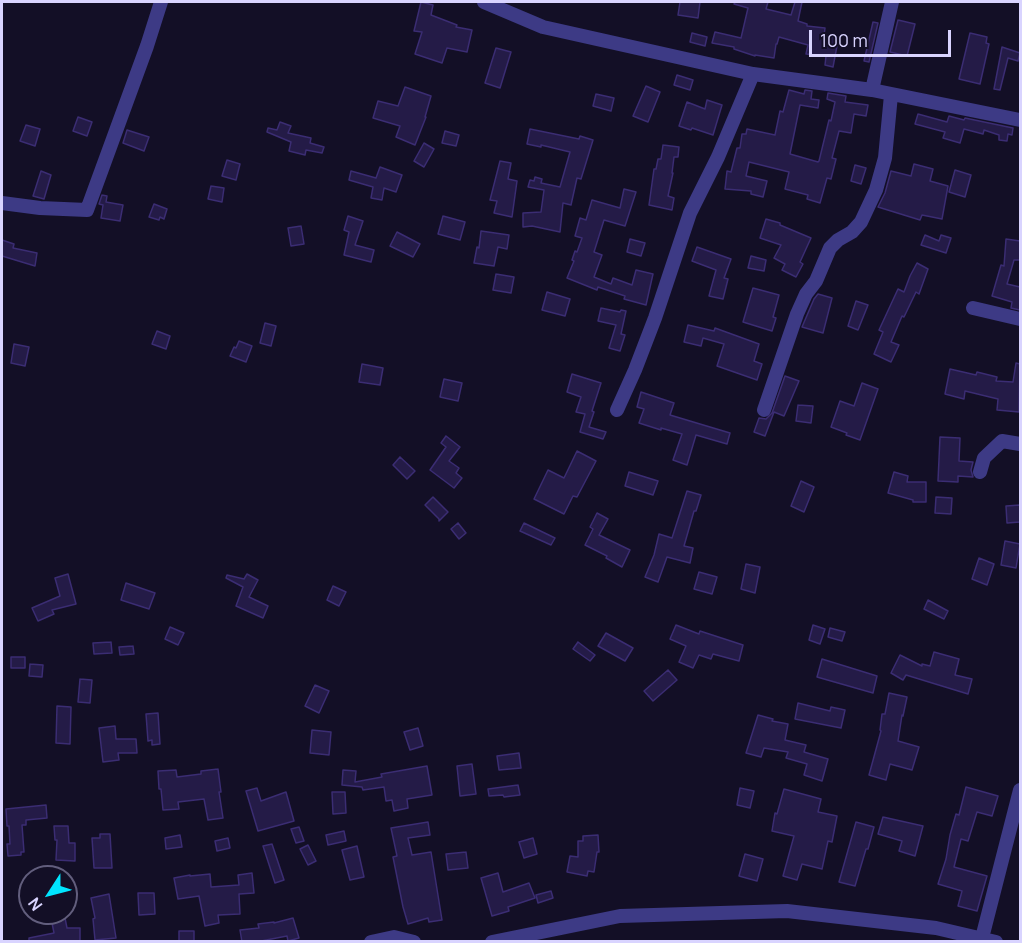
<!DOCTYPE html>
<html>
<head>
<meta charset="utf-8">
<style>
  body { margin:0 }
  #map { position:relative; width:1022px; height:943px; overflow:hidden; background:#130f26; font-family:Manrope,sans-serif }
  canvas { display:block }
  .frame { position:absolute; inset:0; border:3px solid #d9d4ff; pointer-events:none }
  .north { position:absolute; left:18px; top:865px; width:60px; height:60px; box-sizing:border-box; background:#130f26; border:2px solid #625e7d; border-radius:50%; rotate:234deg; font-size:16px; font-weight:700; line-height:24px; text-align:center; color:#d9d4ff }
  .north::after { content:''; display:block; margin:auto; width:21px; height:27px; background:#00e5ff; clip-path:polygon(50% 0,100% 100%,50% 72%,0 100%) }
  .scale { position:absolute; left:809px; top:30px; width:142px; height:27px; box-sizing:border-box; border:3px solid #d9d4ff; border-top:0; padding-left:8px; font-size:18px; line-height:21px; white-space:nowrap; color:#d9d4ff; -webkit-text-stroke:4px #130f26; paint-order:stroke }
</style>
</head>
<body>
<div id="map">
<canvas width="1022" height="943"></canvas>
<div class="frame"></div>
<div class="north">N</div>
<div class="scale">100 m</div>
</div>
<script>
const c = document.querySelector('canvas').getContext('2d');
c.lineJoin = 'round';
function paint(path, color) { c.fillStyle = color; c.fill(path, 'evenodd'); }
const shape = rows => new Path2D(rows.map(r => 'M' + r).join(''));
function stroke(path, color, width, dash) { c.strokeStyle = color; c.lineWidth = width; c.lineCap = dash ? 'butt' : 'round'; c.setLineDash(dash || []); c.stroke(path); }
const building = shape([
  [421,2,433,5,431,15,457,25,456,27,472,30,467,52,447,48,442,63,415,54,422,32,414,31,421,2],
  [680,2,700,2,698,18,678,15,680,2],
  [735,2,768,2,766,9,791,15,795,2,802,2,798,21,807,24,807,26,825,28,824,36,836,37,835,46,837,46,833,67,825,65,826,56,806,54,808,45,779,37,777,44,776,44,774,58,755,55,755,56,734,49,734,47,712,43,715,32,741,38,748,8,734,4,735,2],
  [898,20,915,24,907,56,890,52,898,20],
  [873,22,878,23,869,62,864,61,873,22],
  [692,33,707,37,705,46,690,42,692,33],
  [970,33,987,37,986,43,989,44,980,84,959,79,970,33],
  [1002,47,1020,53,1018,61,1008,58,1000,90,994,89,1002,47],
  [496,48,511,52,500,88,485,83,496,48],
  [677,75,693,80,690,90,674,85,677,75],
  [646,86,660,92,648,122,633,116,646,86],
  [405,87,431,96,425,117,426,117,415,145,396,137,400,126,373,118,378,101,398,106,405,87],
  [789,90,804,94,805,90,812,91,811,99,819,100,818,108,800,105,790,154,818,162,819,161,829,120,831,121,835,102,827,99,828,93,846,96,845,102,868,105,866,116,854,114,851,133,839,131,832,158,836,159,831,179,827,178,820,203,807,199,808,195,785,189,789,172,749,162,746,176,767,181,763,197,751,194,751,191,725,189,727,171,731,172,737,148,740,148,742,134,746,134,747,129,775,135,780,111,783,112,789,90],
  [596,94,614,98,611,111,593,106,596,94],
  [707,100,722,105,713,135,692,128,691,130,679,126,687,102,705,109,707,100],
  [918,114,947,122,949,116,964,120,965,118,1013,128,1012,135,1008,134,1007,141,999,140,999,135,984,130,983,134,964,129,960,143,943,138,945,132,915,124,918,114],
  [78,117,92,122,87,136,73,131,78,117],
  [280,122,291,126,288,133,311,138,310,143,324,147,322,153,306,150,305,155,289,151,291,142,267,132,268,128,277,130,280,122],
  [26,125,40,129,35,146,20,141,26,125],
  [530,129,579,139,580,136,593,140,581,179,577,178,571,205,563,203,560,232,532,226,523,227,523,213,541,212,544,190,528,187,530,180,534,181,535,177,542,179,541,183,560,187,570,152,541,145,541,147,527,144,530,129],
  [127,130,149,137,144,151,123,143,127,130],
  [445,131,459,135,456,146,442,143,445,131],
  [424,143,434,149,424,167,414,161,424,143],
  [663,145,679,147,678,157,674,157,672,173,673,173,668,196,674,198,672,210,649,205,654,169,656,169,658,159,661,159,663,145],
  [227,160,240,164,236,180,222,176,227,160],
  [500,161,511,163,508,179,517,181,512,217,494,213,497,201,490,200,500,161],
  [914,164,933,169,930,181,948,186,942,219,922,215,920,220,878,207,885,193,891,171,911,176,914,164],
  [855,165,866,168,861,184,851,181,855,165],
  [380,167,402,175,396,192,384,188,382,200,371,198,373,187,349,180,351,171,376,178,380,167],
  [955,170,971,175,965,197,949,192,955,170],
  [41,171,51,175,44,199,33,196,41,171],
  [211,186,224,188,222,202,208,199,211,186],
  [624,189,636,192,625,226,604,220,594,252,602,255,594,277,611,284,613,278,632,285,636,270,653,274,646,305,624,299,625,296,598,287,597,290,567,278,574,261,572,260,575,251,577,252,582,238,575,236,580,218,586,220,592,200,620,208,624,189],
  [102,195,107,196,106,202,123,205,120,221,101,218,103,205,99,204,102,195],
  [154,204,167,209,164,219,160,217,159,220,149,217,154,204],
  [348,216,363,221,355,245,374,250,371,262,344,255,349,232,344,230,348,216],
  [443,216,465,222,460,240,438,234,443,216],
  [766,219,780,223,780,225,811,238,800,262,803,264,796,277,782,270,785,264,774,258,781,245,760,238,766,219],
  [301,226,304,244,291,246,288,228,301,226],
  [481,231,509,235,507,249,498,247,494,266,474,263,477,247,479,248,481,231],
  [397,232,420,244,413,257,390,246,397,232],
  [925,235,939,241,941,235,951,238,946,253,921,245,925,235],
  [630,239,645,243,641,256,627,252,630,239],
  [1006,239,1020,241,1020,260,1014,260,1007,284,1020,287,1020,310,1011,308,1012,302,992,296,1001,265,1004,266,1006,239],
  [2,240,14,244,13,248,37,253,35,266,2,256,2,240],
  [697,247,731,259,724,278,728,279,723,299,709,296,716,270,692,261,697,247],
  [751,256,766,260,764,271,748,268,751,256],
  [917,263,928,269,919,294,916,292,904,317,902,316,891,342,899,345,891,362,874,354,883,332,879,330,898,289,904,292,910,276,917,263],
  [496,274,514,277,511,293,493,290,496,274],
  [753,288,779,295,773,317,776,318,772,331,743,322,753,288],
  [547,292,570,299,565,316,542,310,547,292],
  [818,294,832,298,823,333,802,327,814,299,818,294],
  [856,301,868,305,858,330,848,326,856,301],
  [601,308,620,312,621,310,626,311,621,334,625,335,620,351,609,348,616,325,598,321,601,308],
  [265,323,276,326,271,346,260,343,265,323],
  [688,325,714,331,715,328,759,344,754,361,762,364,757,380,717,366,724,344,703,338,701,346,684,342,688,325],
  [157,331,170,336,166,349,152,344,157,331],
  [239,341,252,346,246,362,230,356,234,347,236,348,239,341],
  [14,344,29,347,25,366,11,363,14,344],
  [1016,363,1020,364,1019,412,997,410,998,399,965,391,964,399,945,394,950,369,976,375,977,372,997,377,996,381,1013,382,1016,363],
  [362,364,383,368,380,385,359,382,362,364],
  [572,374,601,383,592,411,594,412,589,427,606,432,603,439,580,432,585,414,576,412,581,397,567,392,572,374],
  [785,376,799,381,784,416,774,412,765,436,754,432,759,418,766,419,772,413,785,376],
  [444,379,462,383,458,401,440,397,444,379],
  [862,383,878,389,860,440,846,435,847,433,831,427,840,401,854,406,862,383],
  [641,392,674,403,670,415,730,433,727,444,696,435,687,465,673,460,682,434,661,428,661,430,639,423,644,409,637,407,641,392],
  [798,405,813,406,811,423,796,421,798,405],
  [446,436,460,447,449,461,459,468,456,473,462,478,454,488,430,470,446,447,441,443,446,436],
  [940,437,960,438,959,461,973,462,971,470,973,477,958,476,958,482,938,481,940,437],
  [577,451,596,461,577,497,573,496,564,514,534,499,548,470,564,478,577,451],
  [400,457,415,471,407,479,393,465,400,457],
  [629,472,658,481,653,495,625,486,629,472],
  [894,472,908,476,907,482,926,482,926,502,913,502,913,500,888,493,894,472],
  [801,481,814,487,804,512,791,506,801,481],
  [687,491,701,495,696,511,694,511,684,546,693,548,690,563,667,557,658,582,645,577,654,555,659,534,672,538,687,491],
  [433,497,448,512,439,521,439,519,425,505,433,497],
  [936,497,952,498,951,514,935,513,936,497],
  [1020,505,1020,522,1007,523,1006,506,1020,505],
  [597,513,608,519,599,535,630,550,622,567,606,558,607,556,585,545,593,529,590,527,597,513],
  [458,523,466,533,459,539,451,529,458,523],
  [524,523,555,538,551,545,520,531,524,523],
  [1005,541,1020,544,1016,568,1001,565,1005,541],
  [979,558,994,564,987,585,972,579,979,558],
  [746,564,760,567,755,593,741,589,746,564],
  [699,572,717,577,712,594,694,589,699,572],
  [68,574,76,604,52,610,54,614,38,621,32,608,60,596,55,578,68,574],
  [247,574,258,580,249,597,268,606,263,618,236,606,243,587,226,578,227,575,244,579,247,574],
  [126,583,155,593,149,609,121,600,126,583],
  [333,586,346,592,339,606,327,600,333,586],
  [928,600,948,611,944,619,924,609,928,600],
  [676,625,699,634,700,631,743,645,739,661,713,654,711,659,699,655,693,668,679,662,686,646,670,639,676,625],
  [813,625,825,629,820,644,809,640,813,625],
  [170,627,184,633,178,645,165,639,170,627],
  [830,628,845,632,842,641,828,637,830,628],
  [606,633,633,648,625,661,598,646,606,633],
  [111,642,112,653,94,654,93,643,111,642],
  [578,642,595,655,590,661,573,649,578,642],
  [133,646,134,654,120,655,119,647,133,646],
  [934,652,959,659,955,675,972,679,968,694,906,675,903,680,891,673,900,655,922,666,922,664,930,666,934,652],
  [11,657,25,657,25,668,11,668,11,657],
  [822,659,877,676,873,693,817,677,822,659],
  [30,664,43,665,42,677,29,676,30,664],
  [668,670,677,680,653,701,644,691,668,670],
  [80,679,92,680,90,703,78,702,80,679],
  [315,685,329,691,319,713,305,706,315,685],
  [889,693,907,697,903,716,902,715,898,741,919,747,912,770,890,764,886,780,869,775,881,731,880,730,882,714,885,714,889,693],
  [798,703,830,711,831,707,845,710,841,728,795,719,798,703],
  [57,706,71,707,70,744,56,743,57,706],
  [158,713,160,744,152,745,152,740,148,741,146,714,158,713],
  [758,715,773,719,772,721,788,724,785,740,806,745,804,752,828,759,822,781,804,775,807,764,786,758,788,752,764,748,761,757,746,753,758,715],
  [115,726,116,739,136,739,137,753,118,753,119,760,103,762,99,728,115,726],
  [418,728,423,746,410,750,404,732,418,728],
  [312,730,331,732,329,755,310,753,312,730],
  [519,753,521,768,499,770,497,756,519,753],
  [472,764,476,794,460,796,457,766,472,764],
  [427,766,432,795,407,799,408,808,394,811,392,800,386,801,384,787,363,790,362,787,342,785,343,770,356,771,355,782,382,777,381,774,427,766],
  [218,769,221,792,219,792,223,818,208,820,204,799,178,802,179,809,163,810,161,789,159,789,158,771,176,770,177,777,201,774,201,771,218,769],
  [518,785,520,795,504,797,503,795,489,796,488,789,518,785],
  [966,787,998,796,992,816,977,812,968,841,961,839,954,867,987,876,977,911,958,906,962,891,938,884,946,859,950,835,956,814,959,815,966,787],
  [257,788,261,801,286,792,294,821,258,831,246,791,257,788],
  [740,788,754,791,750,808,737,805,740,788],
  [784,789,821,799,818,812,837,816,832,842,828,841,822,869,802,864,797,880,783,876,794,836,772,831,775,813,777,814,784,789],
  [332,792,345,792,346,813,333,814,332,792],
  [46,805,47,818,26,820,26,825,22,825,24,852,21,852,21,855,8,856,7,844,10,844,9,826,7,826,6,809,46,805],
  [883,817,923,826,915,856,899,851,902,841,878,834,883,817],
  [428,822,430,835,408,838,412,855,431,852,442,920,429,922,428,918,408,924,403,907,393,857,397,856,391,828,428,822],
  [856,822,874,827,868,849,866,849,855,886,839,882,856,822],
  [54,826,68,826,69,843,75,843,75,861,56,860,57,840,55,840,54,826],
  [299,827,304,841,296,843,291,829,299,827],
  [344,831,346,841,328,845,326,835,344,831],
  [100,834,110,834,112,868,94,868,92,838,100,838,100,834],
  [180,835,182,847,166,849,165,838,180,835],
  [598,835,599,852,597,852,594,872,588,871,587,876,567,872,570,856,578,857,578,841,583,841,583,836,598,835],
  [228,838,230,848,217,851,215,841,228,838],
  [533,838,537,854,524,858,519,842,533,838],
  [272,844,284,880,275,883,263,846,272,844],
  [308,845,316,861,308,865,300,849,308,845],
  [357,846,364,877,350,880,342,850,357,846],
  [466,852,468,868,448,870,446,854,466,852],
  [745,854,763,859,757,881,739,876,745,854],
  [252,873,254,893,239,894,240,914,218,915,219,923,205,926,199,896,178,899,174,878,190,875,190,876,210,874,211,887,239,885,238,875,252,873],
  [498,873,503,892,529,883,535,898,508,907,509,911,492,916,481,878,498,873],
  [551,891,553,898,538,903,536,895,551,891],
  [138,893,154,893,155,914,139,915,138,893],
  [109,894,116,938,95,940,93,919,95,918,91,898,109,894],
  [50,913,64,913,67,928,80,928,80,942,29,942,29,938,54,933,50,913],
  [293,918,299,938,288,941,287,936,256,942,242,942,240,930,259,928,258,924,274,922,274,923,293,918],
  [179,931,194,931,194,942,179,942,179,931]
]);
paint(building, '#241b47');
stroke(building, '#3b2d73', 1.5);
stroke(shape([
  [484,2,543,27,753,74,872,90,1020,120],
  [872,90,892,2],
  [2,203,40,208,87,210,147,46,161,2],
  [973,308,1020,319],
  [617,410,635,370,655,318,690,213,718,157,753,74],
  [764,410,797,314,806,294,816,281,830,248,838,240,852,232,861,222,876,190,885,158,891,95],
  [980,472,984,458,1002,441,1020,444],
  [982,938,1020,790],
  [371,942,394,937,414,942],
  [492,942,620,916,787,911,936,928,996,942]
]), '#3d3a85', 14);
</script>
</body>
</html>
